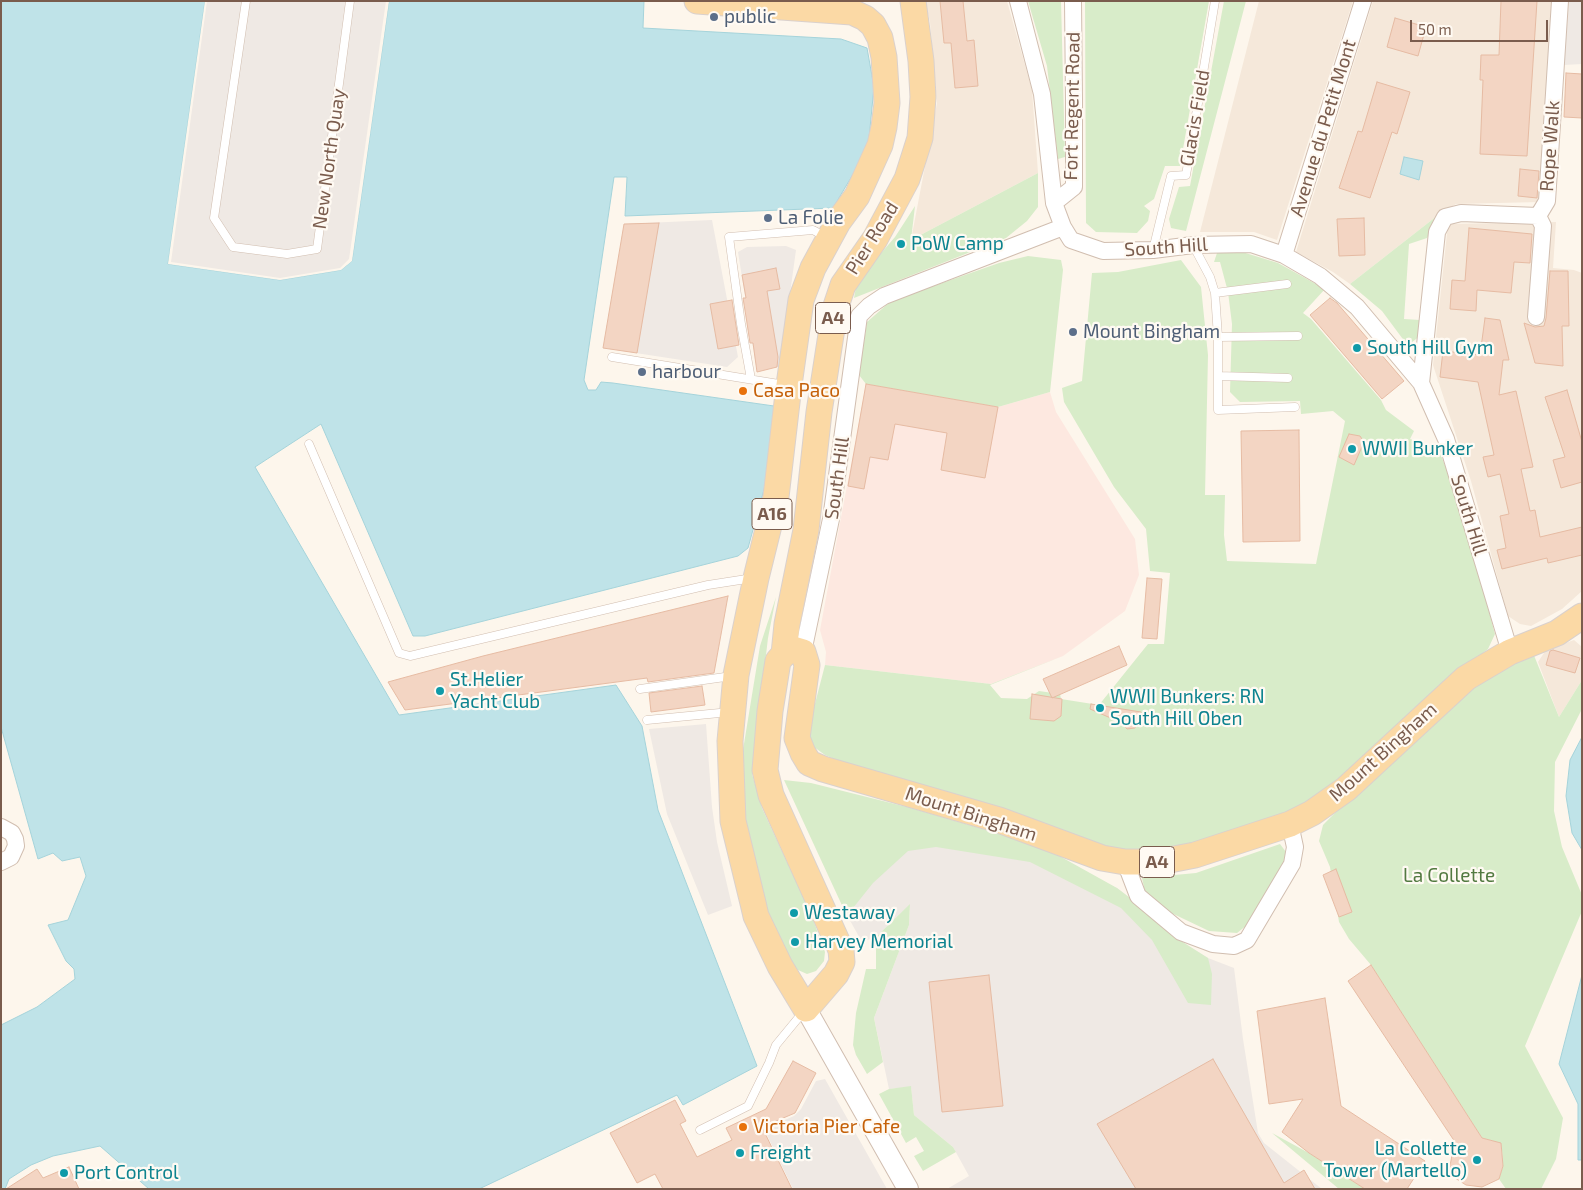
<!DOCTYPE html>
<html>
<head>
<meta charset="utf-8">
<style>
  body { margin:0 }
  #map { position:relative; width:1583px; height:1190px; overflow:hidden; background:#fdf6ec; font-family:"Exo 2",sans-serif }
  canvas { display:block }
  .frame { position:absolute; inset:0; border:2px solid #7a5c4d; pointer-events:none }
  .scale { position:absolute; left:1410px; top:20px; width:138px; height:22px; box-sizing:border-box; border:2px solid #7a5c4d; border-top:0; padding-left:6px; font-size:15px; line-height:18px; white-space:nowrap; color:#7a5c4d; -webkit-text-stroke:4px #fffaf3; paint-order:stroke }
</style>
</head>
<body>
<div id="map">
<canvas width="1583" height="1190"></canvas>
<div class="frame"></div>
<div class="scale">50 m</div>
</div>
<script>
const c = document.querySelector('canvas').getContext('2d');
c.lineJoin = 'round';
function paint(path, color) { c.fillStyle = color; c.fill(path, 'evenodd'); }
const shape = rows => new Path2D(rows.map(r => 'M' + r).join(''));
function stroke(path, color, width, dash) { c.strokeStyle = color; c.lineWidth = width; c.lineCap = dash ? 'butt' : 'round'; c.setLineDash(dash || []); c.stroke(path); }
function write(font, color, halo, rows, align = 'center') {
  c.font = font + ' "Exo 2",sans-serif'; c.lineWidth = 4.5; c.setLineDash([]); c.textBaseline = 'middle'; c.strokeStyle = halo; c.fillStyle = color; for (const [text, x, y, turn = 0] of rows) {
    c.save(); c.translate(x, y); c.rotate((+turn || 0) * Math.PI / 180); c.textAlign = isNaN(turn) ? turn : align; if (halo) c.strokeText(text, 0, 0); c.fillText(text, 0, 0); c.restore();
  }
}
paint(shape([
  [925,1,1007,1,1032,90,1038,173,911,240,937,103,930,22],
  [1259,1,1353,1,1277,240,1254,232,1200,232],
  [1373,1,1552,1,1540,202,1456,204,1442,212,1350,284,1333,272,1296,252],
  [1556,222,1553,268,1574,270,1582,273,1582,591,1562,609,1531,626,1520,624,1508,616,1471,481,1433,365,1448,224],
  [1574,640,1582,647,1582,680,1559,717,1538,662,1546,650]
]), '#f5e8da');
paint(shape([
  [866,384,998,407,1050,392,1056,412,1135,539,1139,575,1125,611,1063,656,991,684,825,665,826,652,820,630]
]), '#fde8e0');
paint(shape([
  [205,1,389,1,352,261,341,270,280,280,168,264],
  [1569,1,1582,1,1582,64,1564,65],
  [712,220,738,357,727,367,603,348,624,224],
  [786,246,796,250,780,366,757,372,738,252,747,247],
  [706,724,712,807,717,842,732,906,708,915,667,814,649,729],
  [907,807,1117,888,1142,907,1181,941,1208,958,1234,968,1243,1039,1258,1133,1264,1143,1322,1189,947,1189,969,1176,953,1147,914,1115,911,1087,889,1089,874,1018,909,925,910,905,876,937,862,942,843,908],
  [825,1079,887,1189,793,1189,764,1129,794,1116,801,1109,816,1081]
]), '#efe9e4');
paint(shape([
  [1028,1,1061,1,1065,157,1058,159,1047,66],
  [1085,1,1209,1,1180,166,1165,166,1154,199,1144,206,1150,211,1148,221,1137,233,1096,232,1086,223],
  [1224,1,1246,1,1186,231,1171,228,1169,219,1179,187,1190,186],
  [1038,173,1038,207,1027,221,1006,238,854,298,857,281,895,237,915,206,911,240],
  [1442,212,1427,238,1409,244,1404,319,1420,320,1420,336,1411,343,1405,342,1382,311,1350,284],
  [1239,251,1278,263,1325,289,1303,313,1311,319,1381,400,1386,410,1414,431,1410,439,1438,448,1458,498,1495,634,1488,649,1413,709,1336,788,1283,816,1211,839,1155,852,1116,850,844,763,825,755,814,747,810,737,810,723,825,665,991,684,1063,656,990,685,1001,698,1027,699,1039,691,1060,694,1061,699,1099,705,1148,644,1164,644,1170,573,1150,571,1146,529,1114,487,1064,402,1062,388,1082,381,1092,273,1118,272,1181,260,1201,287,1208,355,1205,495,1225,495,1224,535,1227,561,1316,564,1345,421,1333,411,1301,414,1300,401,1240,402,1230,392,1232,324,1228,292,1220,262,1214,262,1217,253],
  [1028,256,1061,260,1063,270,1050,392,998,407,866,384,859,375,867,322,891,301,999,263],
  [776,597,768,638,752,774,762,808,811,914,825,952,824,961,816,971,807,974,798,970,787,956,770,925,757,880,744,812,742,756,760,646],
  [1533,653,1559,717,1582,680,1582,709,1555,762,1554,811,1562,847,1582,895,1582,911,1525,1046,1563,1118,1556,1159,1541,1189,1506,1189,1499,1179,1503,1166,1502,1150,1493,1141,1482,1138,1371,965,1349,939,1339,922,1330,867,1319,841,1323,825,1401,746,1461,695],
  [784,780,811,783,907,807,1021,840,1054,853,1117,888,1142,907,1181,941,1208,958,1212,974,1211,1005,1188,1003,1152,940,1121,908,1030,862,936,847,908,851,873,883,853,908,846,914],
  [1280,844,1286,852,1285,865,1252,921,1237,933,1209,931,1163,909,1145,892,1142,878,1196,873],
  [910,904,909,925,874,1018,883,1062,867,1074,856,1055,853,1045,856,1013,866,969,876,969,876,937],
  [911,1086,914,1115,953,1147,956,1152,923,1171,914,1156,924,1151,916,1137,906,1143,879,1094,889,1089],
  [1272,1133,1309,1153,1365,1189,1339,1189]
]), '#d8ecc9');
const water = shape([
  [1,1,205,1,168,264,280,280,341,270,352,261,389,1,644,1,643,28,841,39,867,48,874,87,868,149,833,208,625,216,627,177,614,177,584,380,588,390,596,390,601,382,613,383,774,406,768,475,748,548,738,556,425,636,413,636,321,424,255,467,399,715,616,685,642,726,658,810,757,1066,683,1105,677,1095,479,1189,149,1189,100,1146,53,1156,31,1165,9,1179,5,1189,1,1189,1,1025,37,1007,75,979,74,969,66,961,48,925,68,920,86,876,80,857,62,861,53,853,38,859,1,727,1,1],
  [1404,157,1423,161,1419,180,1400,174,1404,157],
  [1582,737,1582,850,1572,833,1566,796,1570,760,1582,737],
  [1582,975,1582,1160,1578,1160,1578,1104,1559,1064,1582,975]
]);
paint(water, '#bfe3e8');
stroke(water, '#a5d3da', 1);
paint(shape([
  [205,1,207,1,171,262,280,278,340,268,349,259,386,1,389,1,352,261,341,270,280,280,168,264]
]), '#fdf6ec');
const building = shape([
  [940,1,963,1,967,41,974,40,978,86,955,88,951,43,944,43,940,1],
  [1501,1,1537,1,1527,156,1480,154,1483,80,1480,80,1481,55,1499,55,1501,1],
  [1395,18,1426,27,1418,56,1387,47,1395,18],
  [1566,73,1582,74,1582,118,1564,117,1566,73],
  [1377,82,1410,92,1397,134,1392,132,1370,198,1339,188,1358,131,1362,132,1377,82],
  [1520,169,1539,171,1537,198,1518,196,1520,169],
  [1364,218,1365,255,1339,256,1337,219,1364,218],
  [659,223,637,353,603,348,624,224,659,223],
  [1469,228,1532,234,1530,263,1514,262,1511,293,1477,290,1476,311,1450,309,1452,280,1465,281,1469,228],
  [776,268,780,289,767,291,778,357,777,367,757,372,753,343,750,343,747,323,743,298,746,298,742,275,776,268],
  [1550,271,1568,271,1569,326,1562,326,1563,366,1535,363,1524,323,1535,327,1544,326,1546,318,1550,271],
  [1330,298,1337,303,1404,381,1382,399,1310,315,1330,298],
  [732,300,739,345,718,349,710,304,732,300],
  [1485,318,1500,320,1509,360,1503,360,1499,395,1516,391,1533,467,1521,469,1530,511,1535,510,1540,537,1582,527,1582,555,1548,563,1547,558,1502,569,1497,550,1506,548,1500,516,1509,514,1500,474,1488,477,1483,457,1494,455,1478,382,1440,377,1443,351,1480,355,1485,318],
  [866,384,998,407,985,478,941,470,947,433,895,424,888,460,870,457,864,489,848,486,866,384],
  [1567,390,1582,442,1582,482,1561,488,1553,460,1565,457,1545,397,1567,390],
  [1299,430,1300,541,1243,542,1241,431,1299,430],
  [1349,434,1360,436,1364,442,1354,465,1339,457,1349,434],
  [1147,578,1162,579,1157,639,1142,638,1147,578],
  [728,596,714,673,648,682,647,678,405,710,388,682,483,656,728,596],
  [1119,646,1127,665,1052,698,1043,679,1119,646],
  [1553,650,1580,658,1575,673,1546,665,1550,651,1553,650],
  [702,686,705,705,651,712,649,693,702,686],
  [1032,694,1062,699,1061,716,1054,721,1030,719,1032,694],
  [1091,704,1141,712,1139,723,1135,728,1127,729,1122,723,1090,709,1091,704],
  [1336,869,1352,912,1339,917,1323,875,1336,869],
  [1371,965,1482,1138,1501,1143,1503,1166,1499,1179,1482,1187,1466,1185,1455,1178,1450,1166,1452,1155,1459,1148,1348,981,1371,965],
  [989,975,1003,1106,942,1112,929,982,989,975],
  [1325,998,1341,1106,1425,1161,1407,1189,1365,1189,1309,1153,1282,1132,1303,1099,1269,1104,1257,1011,1325,998],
  [1213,1059,1284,1183,1304,1170,1315,1189,1136,1189,1097,1124,1213,1059],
  [793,1061,816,1073,795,1113,762,1127,792,1189,663,1189,655,1174,637,1183,610,1133,675,1100,686,1121,680,1124,697,1157,732,1140,726,1128,766,1109,793,1061],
  [69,1167,79,1189,6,1189,37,1169,43,1178,69,1167]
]);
paint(building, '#f3d5c3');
stroke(building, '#e6bba3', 1);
const service = shape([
  [246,1,214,218,233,247,287,254,317,249,350,1],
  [1193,245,1210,277,1215,293,1218,337,1218,410,1295,407],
  [1153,250,1171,176,1186,175,1215,1],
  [1215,293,1287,284],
  [1218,337,1298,336],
  [612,357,785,385],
  [1218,376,1288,378],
  [751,379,741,324,729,237,813,230,826,237],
  [309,444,399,653,410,656,708,585,753,578],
  [640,689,732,676],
  [647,720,730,712],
  [700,1130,748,1106,769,1063,776,1045,804,1011]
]);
const minor = shape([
  [1018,1,1042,94,1054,203,1063,227],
  [1054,203,1074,187,1074,100,1073,1],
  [1284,255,1363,1],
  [1536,317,1543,226,1538,216,1547,201,1560,1],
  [1421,383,1437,232,1445,217,1461,213,1538,216],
  [803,652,831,519,859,316,869,306,884,296,1063,227,1071,240,1103,251,1153,250,1193,245,1251,244,1284,255,1320,276,1357,307,1421,383,1446,439,1510,652],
  [1,827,12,833,15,839,16,846,11,857,1,862],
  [1125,862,1138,896,1181,932,1213,944,1234,946,1247,940,1292,864,1295,847,1290,824]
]);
const tertiary = shape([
  [806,1009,908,1189]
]);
const primary = shape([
  [697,1,852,12,865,18,873,25,880,38,884,57,887,103,884,127,880,145,857,196,838,222,813,268,801,300,789,385,776,497,756,578,736,675,730,741,733,821,753,903,756,916,780,966,806,1009,836,974,842,962,841,950,771,795,765,770,770,711,778,661,784,654,793,649,803,652,807,665,797,738,803,753,809,763,823,769,999,820,1102,858,1125,862,1159,862,1195,855,1290,824,1312,813,1346,789,1466,678,1510,652,1557,633,1582,616],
  [784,654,787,624,806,530,819,412,835,309,843,285,875,239,907,179,920,138,923,97,921,61,913,1]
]);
stroke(service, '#d1beb0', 9);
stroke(minor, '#d1beb0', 18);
stroke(tertiary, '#d1beb0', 22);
stroke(primary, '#dad1cd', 27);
stroke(service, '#fff', 8);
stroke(minor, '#fff', 16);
stroke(tertiary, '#fff', 20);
stroke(primary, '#fbd9a5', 25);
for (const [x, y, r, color] of [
  [714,17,5,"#5c6f8a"],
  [768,218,5,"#5c6f8a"],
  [901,244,5,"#0f9aa8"],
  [1073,332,5,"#5c6f8a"],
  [1357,348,5,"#0f9aa8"],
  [642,372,5,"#5c6f8a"],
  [743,391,5,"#e8710a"],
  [1352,449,5,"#0f9aa8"],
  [440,691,5,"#0f9aa8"],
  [1100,708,5,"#0f9aa8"],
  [794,913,5,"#0f9aa8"],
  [795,942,5,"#0f9aa8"],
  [743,1127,5,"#e8710a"],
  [740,1153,5,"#0f9aa8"],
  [1477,1160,5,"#0f9aa8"],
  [64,1173,5,"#0f9aa8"]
]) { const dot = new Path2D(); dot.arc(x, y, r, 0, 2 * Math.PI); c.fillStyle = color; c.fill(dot); stroke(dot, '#fffaf3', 2); }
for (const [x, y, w] of [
  [833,318,35],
  [772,514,40],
  [1157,862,35]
]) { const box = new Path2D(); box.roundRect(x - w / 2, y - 15.5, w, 31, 4); c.fillStyle = '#fffaf3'; c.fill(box); stroke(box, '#7a5c4d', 1); }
write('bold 18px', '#7a5c4d', null, [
  ["A4",833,318],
  ["A16",772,514],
  ["A4",1157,862]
]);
write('19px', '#4e5e75', '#fffaf3', [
  ["public",724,17],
  ["La Folie",778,218],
  ["Mount Bingham",1083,332],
  ["harbour",652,372]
], 'left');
write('19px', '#7a5c4d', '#fffaf3', [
  ["Fort Regent Road",1072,106,-89],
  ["Glacis Field",1195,118,-80],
  ["Avenue du Petit Mont",1323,128,-73],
  ["Rope Walk",1550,146,-86],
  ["New North Quay",329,159,-82],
  ["Pier Road",872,238,-58],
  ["South Hill",1166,247,-4],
  ["South Hill",837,478,-82],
  ["South Hill",1469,515,73],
  ["Mount Bingham",1383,752,-42],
  ["Mount Bingham",971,814,18]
]);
write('19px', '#0d838f', '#fffaf3', [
  ["PoW Camp",911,244],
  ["South Hill Gym",1367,348],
  ["WWII Bunker",1362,449],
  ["St.Helier",450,680],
  ["Yacht Club",450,702],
  ["WWII Bunkers: RN",1110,697],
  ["South Hill Oben",1110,719],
  ["Westaway",804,913],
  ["Harvey Memorial",805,942],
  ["La Collette",1467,1149,"right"],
  ["Tower (Martello)",1467,1171,"right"],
  ["Freight",750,1153],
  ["Port Control",74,1173]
], 'left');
write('19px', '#c56008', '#fffaf3', [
  ["Casa Paco",753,391],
  ["Victoria Pier Cafe",753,1127]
], 'left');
write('19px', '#537a41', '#fffaf3', [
  ["La Collette",1449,876]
]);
</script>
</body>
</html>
